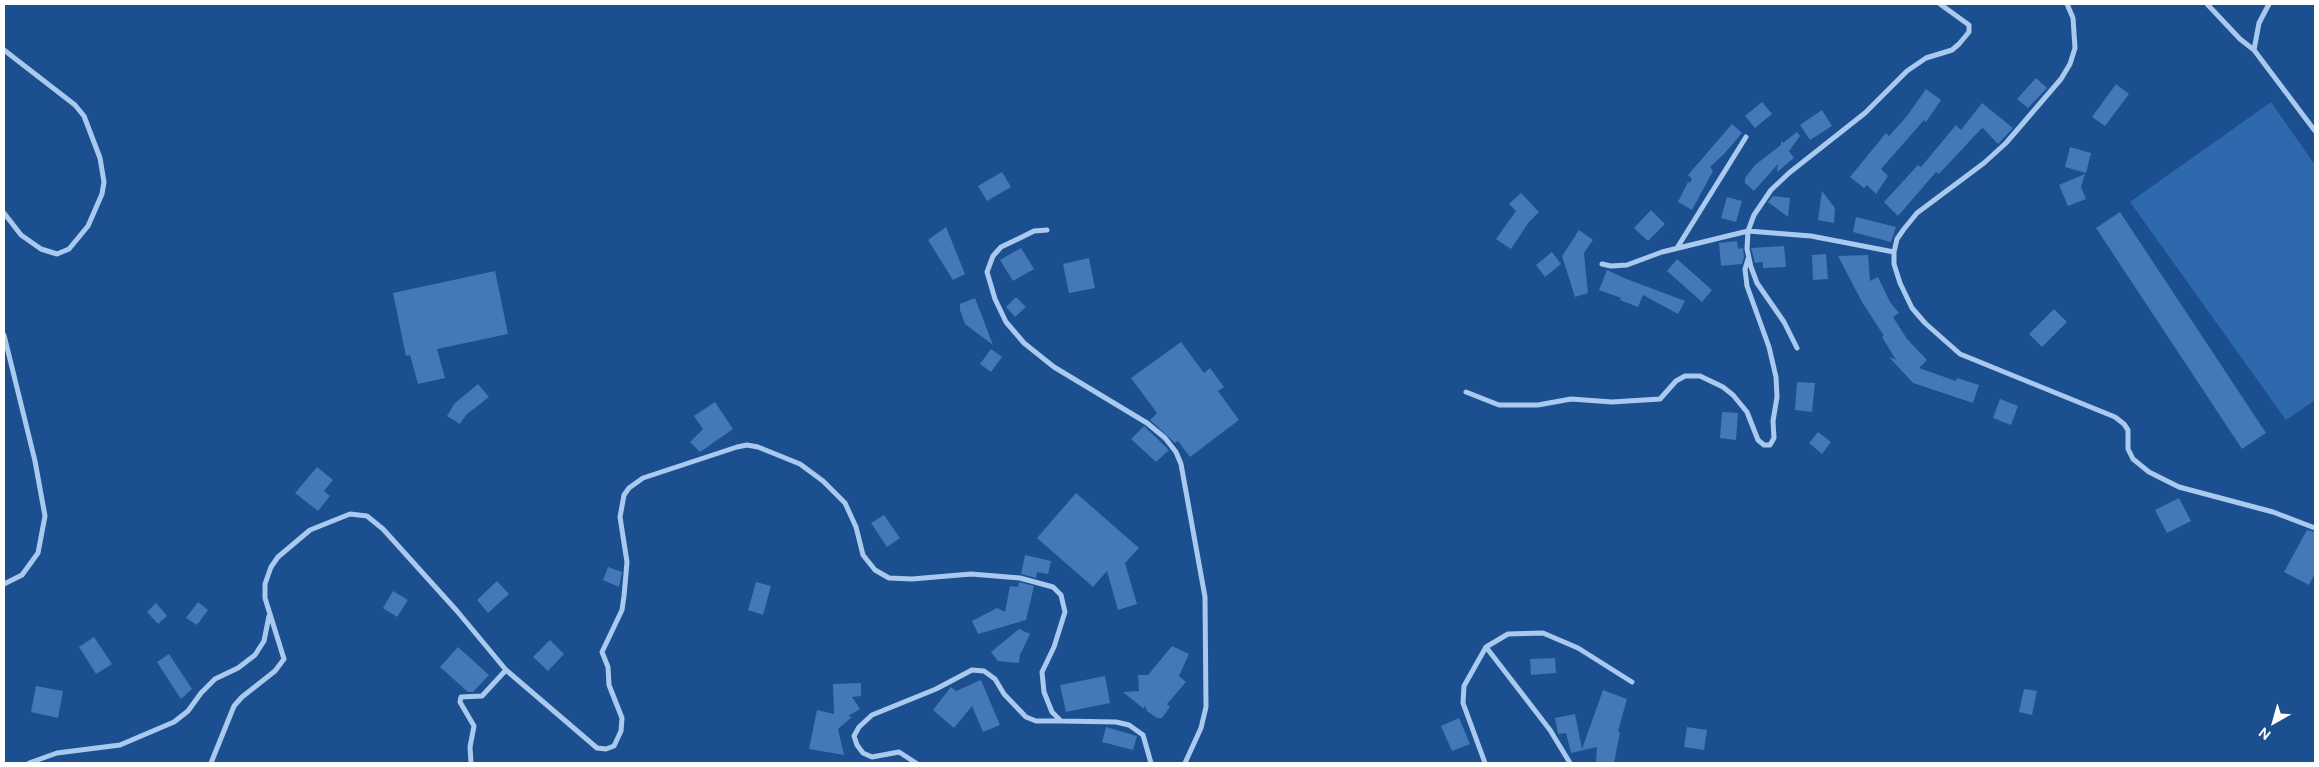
<!DOCTYPE html>
<html>
<head>
<meta charset="utf-8">
<style>
  body { margin:0 }
  #map { position:relative; width:2319px; height:767px; overflow:hidden; background:#1b4f8f; font-family:"DM Sans",sans-serif }
  canvas { display:block }
  .frame { position:absolute; inset:0; border:5px solid #fff; pointer-events:none }
  .north { position:absolute; left:2249px; top:697px; width:50px; height:50px; -webkit-text-stroke:4px #1b4f8f; paint-order:stroke; rotate:218deg; font-size:14px; font-weight:700; line-height:20px; text-align:center; color:#fff }
  .north::after { content:''; display:block; margin:auto; width:18px; height:22px; background:#fff; clip-path:polygon(50% 0,100% 100%,50% 72%,0 100%) }
</style>
</head>
<body>
<div id="map">
<canvas width="2319" height="767"></canvas>
<div class="frame"></div>
<div class="north">N</div>
</div>
<script>
const c = document.querySelector('canvas').getContext('2d');
c.lineJoin = 'round';
function paint(path, color) { c.fillStyle = color; c.fill(path, 'evenodd'); }
const shape = rows => new Path2D(rows.map(r => 'M' + r).join(''));
function stroke(path, color, width, dash) { c.strokeStyle = color; c.lineWidth = width; c.lineCap = dash ? 'butt' : 'round'; c.setLineDash(dash || []); c.stroke(path); }
paint(shape([
  [2271,102,2315,165,2315,400,2286,420,2130,202]
]), '#2e69ad');
paint(shape([
  [2036,78,2047,88,2028,108,2017,99],
  [2116,84,2129,94,2105,126,2092,117],
  [1926,89,1941,100,1926,122,1924,120,1881,169,1888,176,1876,194,1867,185,1864,188,1850,177,1886,133,1889,136,1907,116],
  [1762,102,1772,114,1755,128,1745,116],
  [1982,103,2013,128,1998,144,1983,128,1980,130,1939,174,1936,172,1898,216,1884,202,1918,165,1921,167,1956,125,1961,130],
  [1822,110,1832,126,1810,140,1800,125],
  [1732,124,1742,133,1724,154,1710,167,1713,171,1692,210,1678,202,1688,182,1690,183,1692,179,1688,175],
  [1797,132,1800,136,1789,151,1794,158,1777,172,1778,164,1754,191,1745,183,1745,178,1755,165,1781,145,1781,141,1783,143],
  [2070,147,2091,153,2086,173,2065,167],
  [1002,172,1011,187,987,201,978,186],
  [2085,174,2081,187,2086,199,2068,206,2059,185],
  [1822,191,1835,208,1834,223,1818,220],
  [1521,193,1539,212,1529,222,1511,249,1496,239,1516,211,1509,204],
  [1773,196,1790,198,1788,217,1768,202],
  [1727,197,1742,201,1736,222,1721,218],
  [1651,210,1665,224,1648,241,1634,228],
  [2120,212,2266,433,2242,449,2096,228],
  [1856,217,1896,227,1891,242,1853,232],
  [946,227,965,274,953,280,928,240],
  [1579,230,1593,240,1584,253,1588,293,1575,297,1562,256],
  [1737,241,1738,249,1743,248,1744,257,1742,264,1721,266,1719,243],
  [1784,246,1786,267,1763,268,1763,262,1755,263,1751,248],
  [1021,248,1034,269,1013,281,1000,260],
  [1552,252,1561,264,1545,277,1536,265],
  [1826,254,1828,279,1813,280,1812,255],
  [1868,255,1870,281,1878,277,1890,302,1899,313,1893,317,1907,339,1927,360,1919,368,1956,381,1957,378,1979,385,1973,403,1913,383,1889,357,1896,360,1882,337,1884,336,1862,302,1838,256],
  [1089,258,1095,288,1069,293,1063,264],
  [1677,259,1712,290,1702,302,1667,271],
  [1607,270,1624,278,1685,301,1678,314,1643,295,1638,307,1620,300,1621,298,1599,290],
  [495,271,508,334,437,349,445,378,418,384,410,355,406,356,393,293],
  [1016,297,1026,307,1015,317,1006,307],
  [975,298,993,345,965,324,960,310,960,304],
  [2054,309,2067,322,2042,347,2029,334],
  [1181,342,1204,373,1210,368,1224,387,1218,391,1239,420,1190,457,1178,441,1175,443,1150,420,1157,413,1131,378],
  [991,349,1002,357,991,372,980,364],
  [1797,382,1815,383,1812,412,1795,410],
  [478,384,489,397,466,415,460,424,447,416,455,403],
  [2000,399,2018,406,2011,425,1993,418],
  [715,402,733,429,700,452,690,442,703,429,694,416],
  [1722,412,1738,413,1736,440,1720,438],
  [1144,426,1169,450,1156,462,1131,439],
  [1818,432,1831,442,1822,454,1809,443],
  [317,467,333,480,324,491,330,496,318,511,295,493],
  [1076,493,1139,548,1125,563,1137,604,1118,610,1107,571,1093,587,1037,538],
  [2179,498,2191,521,2167,533,2155,510],
  [884,515,900,538,887,547,871,523],
  [2307,530,2315,532,2315,573,2309,585,2284,572],
  [1025,555,1051,561,1048,574,1037,572,1036,578,1021,574],
  [608,567,622,572,619,587,603,580],
  [497,581,509,594,488,613,477,600],
  [756,582,771,586,763,615,748,610],
  [1019,582,1034,586,1026,620,978,634,972,621,997,608,1005,612,1010,586,1018,587],
  [393,591,408,600,397,617,383,608],
  [198,602,208,610,197,625,186,618],
  [156,603,167,616,158,624,147,612],
  [1019,629,1030,634,1020,655,1019,663,998,661,991,652],
  [94,637,112,664,96,674,79,647],
  [550,640,564,654,548,671,533,657],
  [1172,646,1189,654,1179,676,1186,682,1167,704,1170,707,1162,718,1157,718,1147,711,1145,705,1144,709,1123,692,1139,691,1138,675,1148,675],
  [458,647,489,675,473,692,468,692,440,667],
  [169,654,192,689,181,699,157,662],
  [1555,658,1556,673,1531,675,1530,659],
  [1105,676,1110,703,1066,712,1060,685],
  [981,680,1000,725,983,732,972,706,954,728,933,710,951,687,956,691],
  [861,683,861,696,852,697,860,709,848,716,852,717,838,729,844,755,809,749,817,710,834,714,833,684],
  [36,686,63,691,58,718,31,712],
  [2024,689,2037,691,2032,715,2019,712],
  [1603,690,1627,699,1618,731,1620,732,1614,763,1596,763,1597,747,1571,753,1566,733,1558,734,1555,718,1575,714,1582,749],
  [1459,718,1470,744,1452,751,1441,726],
  [1106,727,1137,736,1133,750,1102,742],
  [1687,727,1707,730,1704,750,1684,747]
]), '#4478b7');
stroke(shape([
  [2067,4,2073,18,2075,48,2070,64,2061,79,2006,143,1984,163,1917,213,1904,229,1897,239,1894,252,1894,264,1900,283,1912,308,1925,323,1960,354,2115,417,2124,424,2128,430,2128,449,2133,459,2149,472,2179,487,2273,512,2315,528],
  [2207,4,2240,39,2254,50,2315,131],
  [4,50,75,105,84,116,100,158,104,182,102,194,88,226,69,249,57,254,41,249,21,235,4,213],
  [2254,50,2259,23,2269,4],
  [1047,230,1034,231,1020,238,1001,247,993,256,987,272,995,299,1006,322,1024,343,1054,367,1147,423,1165,438,1176,452,1181,464,1205,597,1206,707,1201,728,1185,763],
  [1677,248,1746,137],
  [1602,264,1611,266,1627,265,1662,252,1748,231,1811,236,1894,252],
  [4,335,35,461,45,516,38,553,22,575,4,584],
  [1797,348,1784,322,1757,283,1751,267,1747,249,1748,231,1754,215,1771,190,1789,173,1865,113,1907,71,1926,58,1952,50,1959,44,1969,32,1969,25,1940,4],
  [1466,392,1499,405,1538,405,1571,399,1612,402,1660,399,1676,381,1685,376,1700,376,1723,387,1733,395,1747,412,1758,440,1764,445,1770,445,1774,438,1773,421,1777,397,1776,377,1769,347,1747,286,1745,269,1748,259],
  [1486,647,1550,730,1570,763],
  [29,763,57,753,120,745,174,722,188,711,201,693,215,679,238,668,255,655,264,641,269,616],
  [211,763,234,706,242,697,275,671,284,659,265,598,265,584,271,567,278,557,310,530,350,514,367,516,383,529,457,611,506,670,597,748,606,749,614,746,621,731,622,718,609,685,608,667,602,652,622,610,624,596,627,562,620,517,624,495,629,488,643,478,737,447,747,445,758,447,800,464,823,481,845,503,856,527,863,555,875,570,889,578,912,579,971,574,1020,578,1053,587,1061,595,1065,612,1054,647,1042,672,1044,692,1052,712,1061,721,1116,722,1129,725,1143,735,1151,763],
  [471,763,470,747,474,726,460,702,461,697,482,696,506,670],
  [916,763,899,752,872,757,863,753,857,745,854,736,859,727,872,715,936,689,972,670,984,671,995,679,1004,694,1026,717,1036,721,1061,721],
  [1485,763,1463,703,1464,686,1486,647,1508,634,1543,633,1578,648,1632,682]
]), '#a9c9ee', 5);
</script>
</body>
</html>
